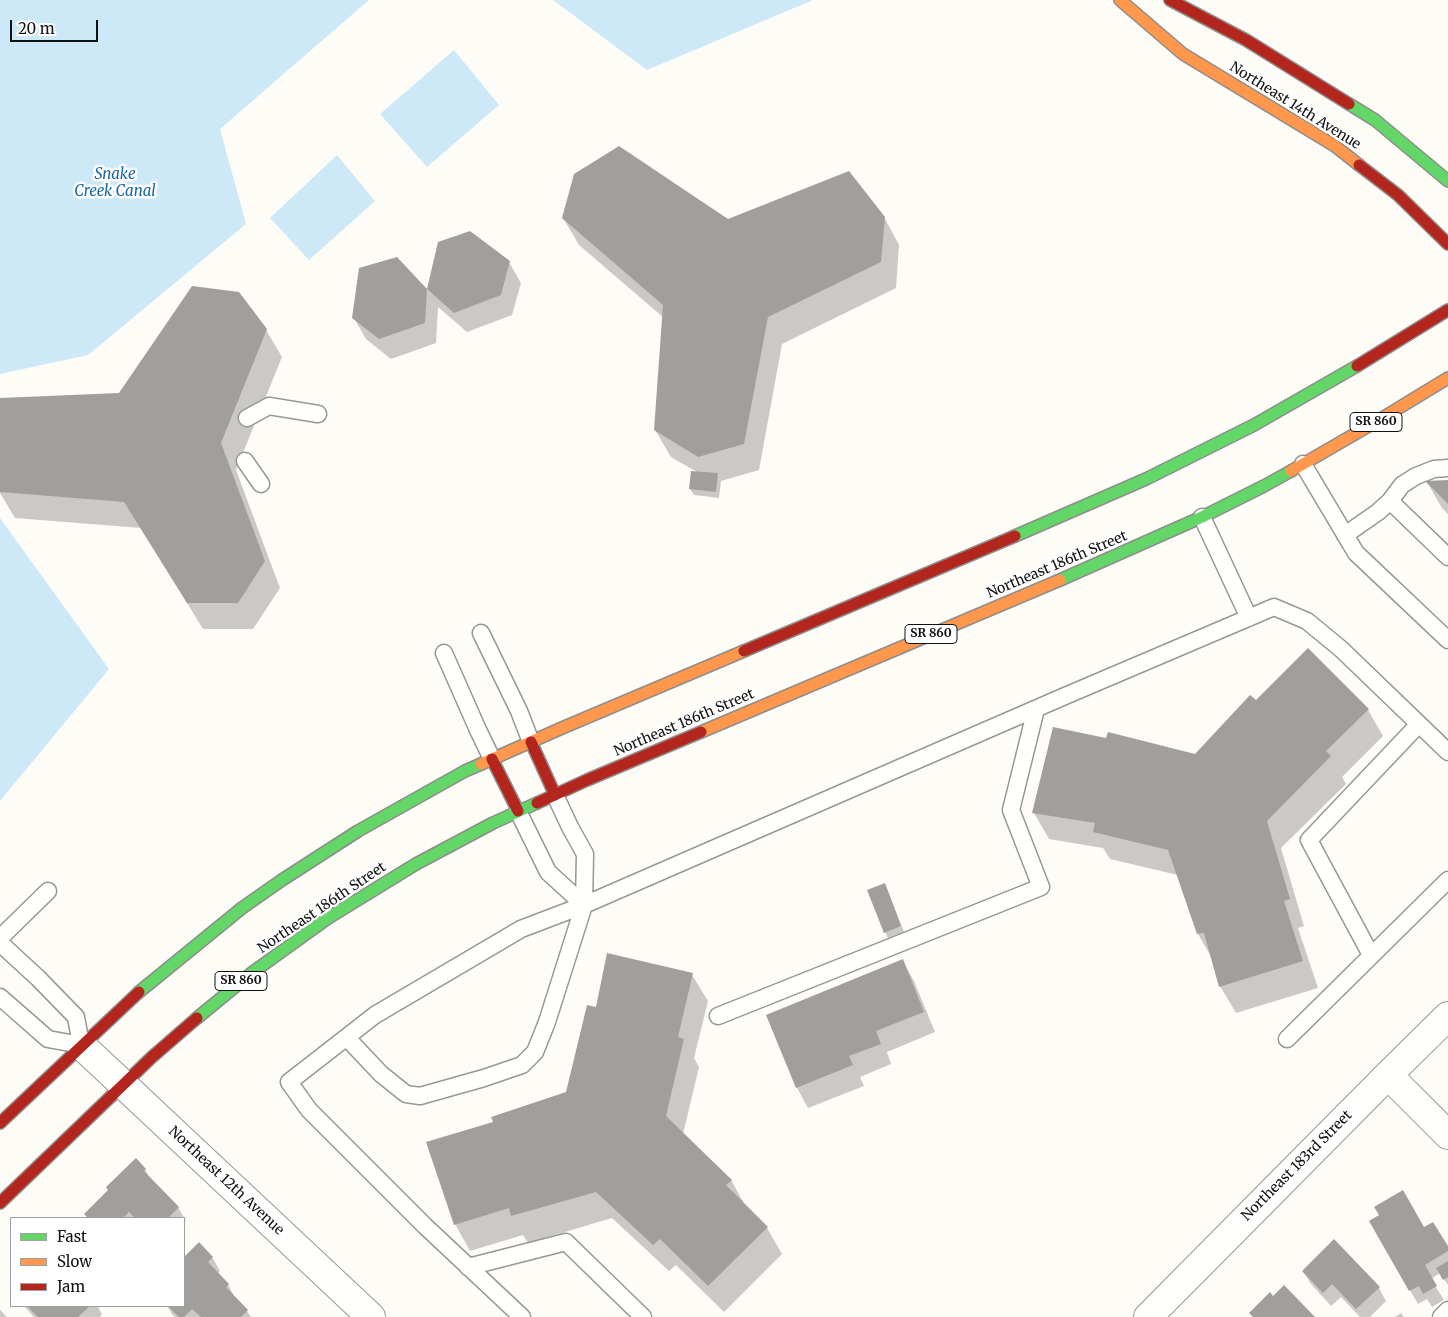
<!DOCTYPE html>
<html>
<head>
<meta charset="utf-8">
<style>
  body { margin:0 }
  #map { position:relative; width:1448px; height:1317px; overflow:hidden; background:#fdfcf7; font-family:Merriweather,serif }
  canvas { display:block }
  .legend { position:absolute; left:10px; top:1217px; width:175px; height:90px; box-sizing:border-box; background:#fff; border:1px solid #a0a0a0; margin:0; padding:6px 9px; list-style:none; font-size:15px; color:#111 }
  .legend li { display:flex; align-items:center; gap:10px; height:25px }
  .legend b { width:25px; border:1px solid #a0a0a0 }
  .scale { position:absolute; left:10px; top:20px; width:88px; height:22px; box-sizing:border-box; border:2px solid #111; border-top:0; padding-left:6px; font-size:15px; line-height:18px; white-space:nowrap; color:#111; -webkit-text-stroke:4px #fff; paint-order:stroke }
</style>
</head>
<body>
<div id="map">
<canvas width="1448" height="1317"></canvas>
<ul class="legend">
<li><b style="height:6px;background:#63d668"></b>Fast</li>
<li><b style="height:6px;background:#ff974d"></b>Slow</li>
<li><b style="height:6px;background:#b3261e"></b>Jam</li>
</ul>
<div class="scale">20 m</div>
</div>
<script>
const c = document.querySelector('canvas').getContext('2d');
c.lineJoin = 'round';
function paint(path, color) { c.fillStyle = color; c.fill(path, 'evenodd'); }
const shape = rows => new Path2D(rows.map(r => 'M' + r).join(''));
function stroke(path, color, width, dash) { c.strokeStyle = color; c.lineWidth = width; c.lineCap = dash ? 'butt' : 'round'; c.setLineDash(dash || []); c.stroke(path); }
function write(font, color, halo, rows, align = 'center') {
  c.font = font + ' Merriweather,serif'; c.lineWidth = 5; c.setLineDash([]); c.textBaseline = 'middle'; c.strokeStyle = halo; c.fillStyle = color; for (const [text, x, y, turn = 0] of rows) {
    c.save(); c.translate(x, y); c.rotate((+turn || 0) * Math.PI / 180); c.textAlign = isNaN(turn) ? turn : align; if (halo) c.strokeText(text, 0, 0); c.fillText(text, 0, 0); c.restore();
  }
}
paint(shape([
  [0,0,369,0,220,129,246,224,88,355,0,374],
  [553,0,813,0,647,70],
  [454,50,499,105,427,167,380,114],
  [337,155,375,201,309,260,270,218],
  [0,518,109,669,0,801]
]), '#cde8f7');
paint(shape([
  [884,217,899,245,896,288,782,344,759,470,721,481,719,498,694,495,690,489,697,472,671,457,655,430,664,318,579,245,563,218,728,220],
  [440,243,509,262,521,283,512,315,467,332,438,307,436,343,391,359,366,339,354,318,397,259,427,291],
  [266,330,282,357,236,470,280,588,253,629,203,629,141,528,15,518,0,493,0,399,120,394],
  [1448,481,1448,514,1442,508,1427,482],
  [1257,702,1368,710,1383,736,1342,777,1346,784,1281,848,1304,926,1298,928,1318,988,1236,1013,1220,986,1213,960,1198,934,1178,875,1110,859,1103,848,1049,839,1034,813,1195,755],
  [888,891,904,932,888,938,885,932],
  [902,960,914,981,935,1032,887,1052,891,1064,860,1077,864,1086,808,1108,797,1088,767,1015],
  [692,975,708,1001,694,1058,699,1067,683,1134,731,1180,746,1207,767,1228,782,1254,724,1312,676,1265,669,1271,612,1218,528,1243,523,1235,470,1251,455,1224,495,1123,567,1093,597,1009],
  [145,1169,150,1179,178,1207,186,1221,184,1223,184,1218,88,1218,85,1214],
  [1370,1221,1424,1229,1448,1248,1448,1285,1440,1273,1431,1279,1444,1300,1432,1307,1427,1299,1418,1304],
  [199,1244,212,1257,220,1271,217,1274,228,1284,235,1298,247,1311,251,1317,175,1317,172,1314,167,1306,184,1306,184,1258],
  [1303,1271,1379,1288,1386,1301,1370,1317,1360,1317,1341,1297,1331,1306,1311,1284],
  [24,1306,100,1306,98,1307,102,1314,100,1317,34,1317],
  [0,1310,7,1317,0,1317],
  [1401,1313,1404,1317,1395,1317]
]), '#0003');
paint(shape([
  [619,146,728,219,849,171,885,217,881,262,768,317,744,444,698,457,654,430,663,305,562,218,574,174],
  [470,231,510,261,501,295,454,313,427,289,438,242],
  [397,257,427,289,425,323,379,339,352,318,359,268],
  [192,286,239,292,267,329,221,443,265,561,238,603,187,603,124,502,0,492,0,398,119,393],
  [691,471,718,473,716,492,689,489],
  [1448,480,1448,504,1425,481],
  [1308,648,1369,709,1326,751,1331,756,1267,821,1290,899,1284,901,1303,961,1219,987,1204,933,1197,934,1168,850,1093,832,1095,823,1032,813,1053,727,1106,738,1108,732,1195,754,1250,695,1256,700],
  [885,883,901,926,884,933,867,890],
  [607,953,693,973,678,1037,684,1039,666,1116,732,1180,726,1185,768,1227,708,1286,660,1239,653,1245,596,1192,511,1216,509,1208,454,1225,426,1142,493,1122,491,1117,566,1092,587,1005,596,1007],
  [903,959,924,1012,876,1031,881,1044,849,1056,853,1065,796,1088,766,1015],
  [136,1158,146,1169,144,1171,179,1207,168,1218,135,1218,129,1212,123,1218,88,1218,84,1214,108,1190,106,1187],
  [1403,1190,1424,1227,1433,1222,1448,1246,1448,1251,1425,1265,1437,1286,1423,1294,1419,1286,1409,1291,1369,1221,1379,1215,1374,1207],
  [1334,1239,1380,1287,1356,1309,1332,1284,1323,1293,1302,1271],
  [199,1242,213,1257,208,1262,229,1284,226,1287,248,1310,241,1317,201,1317,192,1309,184,1317,179,1317,168,1306,184,1306,184,1257],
  [1448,1261,1448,1277,1443,1280,1436,1268],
  [1284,1285,1315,1317,1253,1317,1249,1313,1270,1292,1273,1296],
  [27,1306,90,1306,78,1317,38,1317]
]), '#a19f9c');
const lane = shape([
  [247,418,269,406,318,414],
  [245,461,261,484],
  [1303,464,1356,553,1448,640],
  [1448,468,1434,469,1416,476,1402,485,1390,501,1448,557],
  [1202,517,1249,618],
  [1345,535,1378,512,1390,501],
  [481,633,519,711,531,742],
  [444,653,478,730,492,759],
  [518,811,548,872,584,905],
  [0,938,48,891],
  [0,943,38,978,76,1017,81,1045,48,1039,0,997],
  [1371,955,1309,840,1419,724],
  [718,1016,1041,887,1011,810,1036,709],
  [347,1038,381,1074,406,1094,420,1096,484,1078,522,1065,535,1052,547,1022,584,905,585,854,570,827,555,795],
  [1287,1039,1448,880],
  [468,1267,566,1242,643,1317],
  [522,1317,425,1226,309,1110,289,1082,375,1015,521,929,584,905,1065,696,1274,607,1307,621,1341,649,1448,752],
  [1441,1317,1448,1310]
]);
const street = shape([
  [81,1045,371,1317],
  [1388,1075,1448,1135],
  [1148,1317,1388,1075,1448,1016]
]);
const fast = shape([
  [1349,104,1375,120,1448,181],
  [1015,536,1146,479,1254,425,1357,366],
  [1060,580,1202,517,1264,486,1291,471],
  [139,992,242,908,282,880,358,831,465,771,481,764],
  [197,1018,253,972,328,918,416,864,493,823,537,803]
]);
const slow = shape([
  [1120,0,1183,54,1335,146,1359,165],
  [1291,471,1379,420,1448,378],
  [701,732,1060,580],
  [481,764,562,728,744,651]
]);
const jam = shape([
  [1170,0,1246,40,1349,104],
  [1359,165,1398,195,1448,244],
  [1357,366,1448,310],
  [744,651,1015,536],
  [531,742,555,795],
  [492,759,518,811],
  [537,803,587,780,701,732],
  [0,1123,139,992],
  [0,1203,152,1057,197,1018]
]);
stroke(lane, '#979795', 19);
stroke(street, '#979795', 30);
stroke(fast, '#8e8d8b', 14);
stroke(slow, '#8e8d8b', 14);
stroke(jam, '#8e8d8b', 14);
stroke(lane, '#fffffe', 16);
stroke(street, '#fffffe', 28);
stroke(fast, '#63d668', 11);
stroke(slow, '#ff974d', 11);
stroke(jam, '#b3261e', 11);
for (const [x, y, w] of [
  [1376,422,52],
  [931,634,52],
  [241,981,52]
]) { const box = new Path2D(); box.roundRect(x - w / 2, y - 9.5, w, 19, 4); c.fillStyle = '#fff'; c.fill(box); stroke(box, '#111', 1); }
write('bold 12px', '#111', null, [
  ["SR 860",1376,422],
  ["SR 860",931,634],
  ["SR 860",241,981]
]);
write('14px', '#111', '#fff', [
  ["Northeast 14th Avenue",1295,106,32],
  ["Northeast 186th Street",1057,565,-23],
  ["Northeast 186th Street",684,723,-23],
  ["Northeast 186th Street",322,908,-34],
  ["Northeast 183rd Street",1297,1166,-45],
  ["Northeast 12th Avenue",226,1181,43]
]);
write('italic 15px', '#1768a6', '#fff', [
  ["Snake",115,175],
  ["Creek Canal",115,192]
]);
</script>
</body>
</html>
